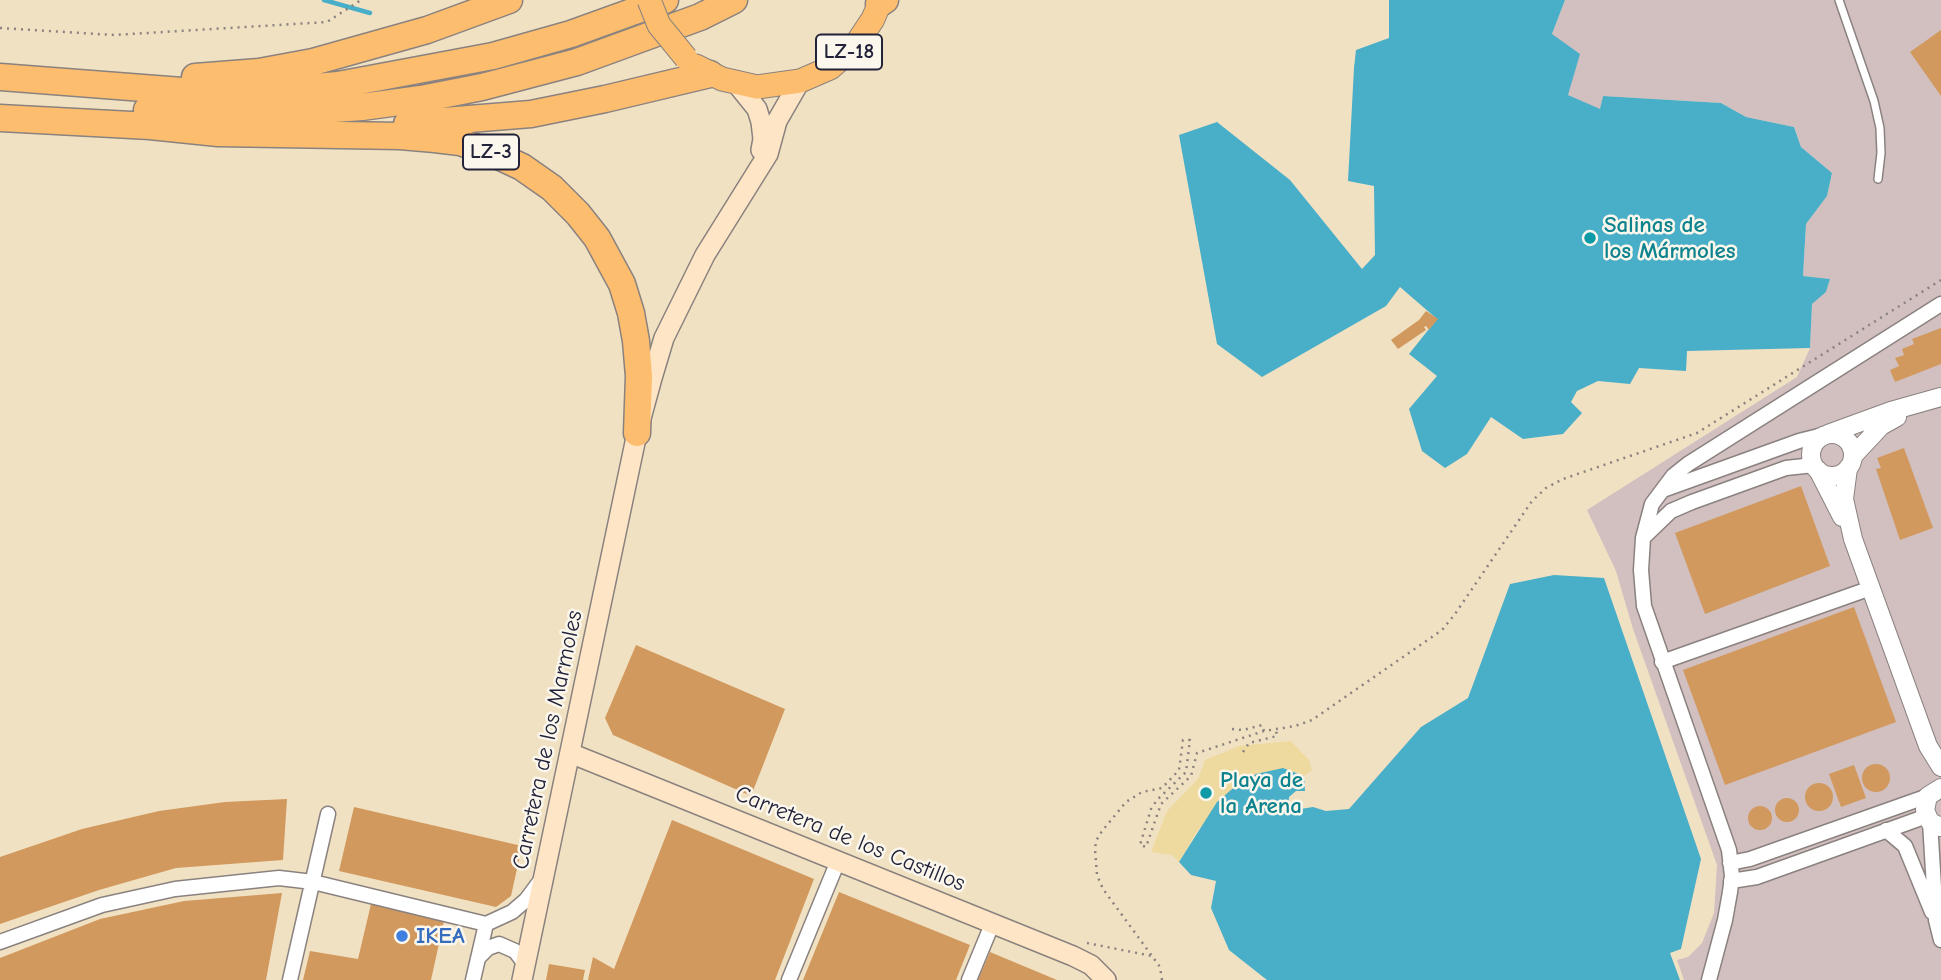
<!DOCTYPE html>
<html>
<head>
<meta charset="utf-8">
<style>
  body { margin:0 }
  canvas { display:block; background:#f1e1c3 }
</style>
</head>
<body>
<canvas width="1941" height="980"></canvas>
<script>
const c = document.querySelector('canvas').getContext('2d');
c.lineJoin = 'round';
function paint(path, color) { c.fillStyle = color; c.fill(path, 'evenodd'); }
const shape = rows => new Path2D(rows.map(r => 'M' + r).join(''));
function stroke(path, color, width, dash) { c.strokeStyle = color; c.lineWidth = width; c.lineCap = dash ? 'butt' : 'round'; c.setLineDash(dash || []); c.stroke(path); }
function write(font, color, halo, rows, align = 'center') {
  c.font = font + ' "Comic Neue",sans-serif'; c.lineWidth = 5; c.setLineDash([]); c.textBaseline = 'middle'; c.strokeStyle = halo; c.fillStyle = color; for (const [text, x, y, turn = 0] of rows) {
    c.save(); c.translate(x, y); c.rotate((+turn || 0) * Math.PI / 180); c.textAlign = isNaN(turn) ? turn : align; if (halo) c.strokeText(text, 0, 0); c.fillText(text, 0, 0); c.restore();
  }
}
paint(shape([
  [1565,0,1941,0,1941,980,1684,980,1677,960,1688,957,1702,943,1714,913,1717,865,1633,629,1616,571,1587,510,1797,377,1810,348,1812,304,1826,292,1830,279,1803,276,1806,224,1827,196,1832,173,1801,147,1794,127,1746,117,1721,103,1603,96,1600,110,1568,95,1552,34]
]), '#d2bfc0');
paint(shape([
  [1291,741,1309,760,1312,770,1304,776,1283,768,1199,828,1179,862,1172,855,1151,852,1167,811,1198,779,1205,760,1239,746]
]), '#eeda9e');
paint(shape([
  [1389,0,1565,0,1552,34,1580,54,1568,95,1600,109,1603,96,1721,103,1746,117,1794,127,1801,147,1832,173,1827,196,1806,224,1803,276,1830,279,1826,292,1812,304,1810,348,1687,351,1686,371,1639,368,1630,384,1598,381,1577,391,1571,402,1582,413,1563,434,1523,439,1491,417,1467,454,1445,468,1422,451,1409,409,1437,376,1409,354,1437,319,1400,287,1386,306,1262,377,1217,344,1179,135,1217,122,1290,180,1362,269,1375,255,1374,186,1348,181,1354,68,1356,50,1389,38],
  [1554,575,1604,578,1701,859,1681,949,1670,953,1680,980,1267,980,1229,950,1211,908,1216,881,1191,875,1179,862,1217,802,1238,784,1256,774,1283,768,1304,776,1305,791,1296,791,1289,797,1288,811,1313,807,1326,811,1349,809,1421,727,1468,698,1510,584]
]), '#49aec8');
stroke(shape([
  [324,0,370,13]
]), '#49aec8', 4.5);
paint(shape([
  [1941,30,1941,96,1910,52],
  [1426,311,1438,319,1429,330,1426,326,1424,327,1426,330,1398,349,1391,340,1419,320],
  [1941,328,1941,364,1895,382,1890,370,1899,366,1895,358,1904,355,1902,349,1914,344,1912,339],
  [1904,448,1933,528,1900,540,1876,469,1881,468,1877,458],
  [1801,486,1830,566,1705,614,1675,533],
  [1854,607,1896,722,1725,785,1683,670],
  [636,645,785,709,751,796,613,735,605,718],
  '1862 778a14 14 0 1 1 28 0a14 14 0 1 1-28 0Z',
  [1854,765,1866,798,1841,807,1829,774],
  '1805 797a14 14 0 1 1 28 0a14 14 0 1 1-28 0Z',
  '1775 810a12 12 0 1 1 24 0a12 12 0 1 1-24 0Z',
  [287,799,283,860,176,868,99,890,0,924,0,857,82,829,159,811,225,802],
  '1748 818a12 12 0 1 1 24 0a12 12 0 1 1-24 0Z',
  [354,807,522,846,511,896,496,907,339,871],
  [672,820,814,879,775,980,588,980,593,957,614,969],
  [839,892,970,945,956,980,803,980],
  [282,893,266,980,0,980,0,958,100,919,184,901],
  [371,904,444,921,431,980,303,980,310,951,358,959],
  [990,952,1057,980,978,980],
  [549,964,585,970,583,980,546,980]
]), '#d1995d');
const service = shape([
  [1839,0,1874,101,1880,128,1881,153,1878,179]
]);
const minor = shape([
  [1663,490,1799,441,1827,434],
  [1644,537,1671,511,1692,502,1786,468,1814,465],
  [1662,662,1871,588],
  [1930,822,1936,920,1941,940],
  [1886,830,1905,846,1932,912],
  [1730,863,1750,859,1928,796],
  [1731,881,1757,877,1927,816],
  [0,942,102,905,175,889,279,878,313,882,486,924,512,912,526,900,541,880],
  [478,958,488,948,499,944,515,951,525,964],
  [290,980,328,814],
  [473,980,486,924],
  [789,980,838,861],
  [969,980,993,922],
  [1709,980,1725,920,1730,892,1732,876,1729,850,1644,606,1641,570,1643,538,1652,504,1673,476,1688,464,1941,304]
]);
const tertiary = shape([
  [1828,434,1891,411,1941,397],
  '1811 455a21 21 0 1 1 42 0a21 21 0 1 1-42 0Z',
  [1853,456,1881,426,1897,417],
  [1848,468,1844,499,1853,539,1928,746,1941,767],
  [1818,470,1842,517],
  [1941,788,1928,796,1925,810,1930,822,1941,827]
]);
const secondary = shape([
  [736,83,757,109,761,122,763,139,761,150],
  [570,753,1073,956,1091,965,1106,980],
  [522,980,637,433,652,378,664,338,705,255,768,154,777,121,800,81]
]);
const primary = shape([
  [696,66,722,79,757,87,800,81,830,68,855,46,873,19,881,0]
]);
const motorway = shape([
  [879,4,885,0],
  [0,77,182,91,251,93,338,85,493,56,571,34,665,0],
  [195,77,259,72,313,62,427,30,509,0],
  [147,110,279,113,362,107,421,99,482,87,577,62,700,17,734,0],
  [0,118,150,126,218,133,400,136,435,139,460,142,492,153,522,167,552,188,578,214,597,238,622,284,631,313,636,341,639,376,637,433],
  [407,124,531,114,605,99,710,74]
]);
stroke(service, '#8a827f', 10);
stroke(minor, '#8a827f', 17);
stroke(tertiary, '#8a827f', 20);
stroke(secondary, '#8a827f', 22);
stroke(primary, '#8a827f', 25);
stroke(motorway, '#8a827f', 29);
stroke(shape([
  [0,28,114,35,327,22,361,0],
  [1232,729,1243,730,1262,725,1264,731],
  [1243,752,1249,743,1277,736,1276,730],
  [1087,943,1152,956],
  [1162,980,1160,967,1152,956,1103,889,1097,875,1095,849,1096,841,1102,831,1126,802,1142,792,1162,788,1179,770,1183,740,1190,740,1186,772,1157,800,1151,809,1140,845,1146,847,1161,804,1191,776,1197,753,1264,731,1295,726,1312,720,1442,630,1455,614,1532,501,1546,488,1563,479,1697,433,1941,280]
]), '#8a827f', 2.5, [2, 5]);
stroke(service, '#fff', 7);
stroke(minor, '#fff', 14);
stroke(tertiary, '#fff', 18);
stroke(secondary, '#fee5c5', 19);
stroke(primary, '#fcbd6e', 23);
stroke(motorway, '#fcbd6e', 26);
const primaryBridge = shape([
  [649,0,659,25,686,58]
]);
stroke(primaryBridge, '#8a827f', 25, []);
stroke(primaryBridge, '#fcbd6e', 23);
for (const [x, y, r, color] of [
  [1590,238,7,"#0f9aa8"],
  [1206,793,7,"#0f9aa8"],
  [402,936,7,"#3f7fe0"]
]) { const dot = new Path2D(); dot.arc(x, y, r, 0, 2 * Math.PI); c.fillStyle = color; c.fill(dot); stroke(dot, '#fbf7ec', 2.5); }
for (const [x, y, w] of [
  [849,52,66],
  [491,152,56]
]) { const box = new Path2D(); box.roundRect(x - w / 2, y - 17.5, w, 35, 5); c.fillStyle = '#fbf7ec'; c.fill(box); stroke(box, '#22223b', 2); }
write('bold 21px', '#22223b', null, [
  ["LZ-18",849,52],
  ["LZ-3",491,152]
]);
write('bold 23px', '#0d838f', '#fbf7ec', [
  ["Salinas de",1604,225],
  ["los Mármoles",1604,251],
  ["Playa de",1220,780],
  ["la Arena",1220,806]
], 'left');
write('23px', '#22223b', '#fbf7ec', [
  ["Carretera de los Marmoles",548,740,-78],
  ["Carretera de los Castillos",850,839,22]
]);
write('bold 23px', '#366cbe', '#fbf7ec', [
  ["IKEA",416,936]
], 'left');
</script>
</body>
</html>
